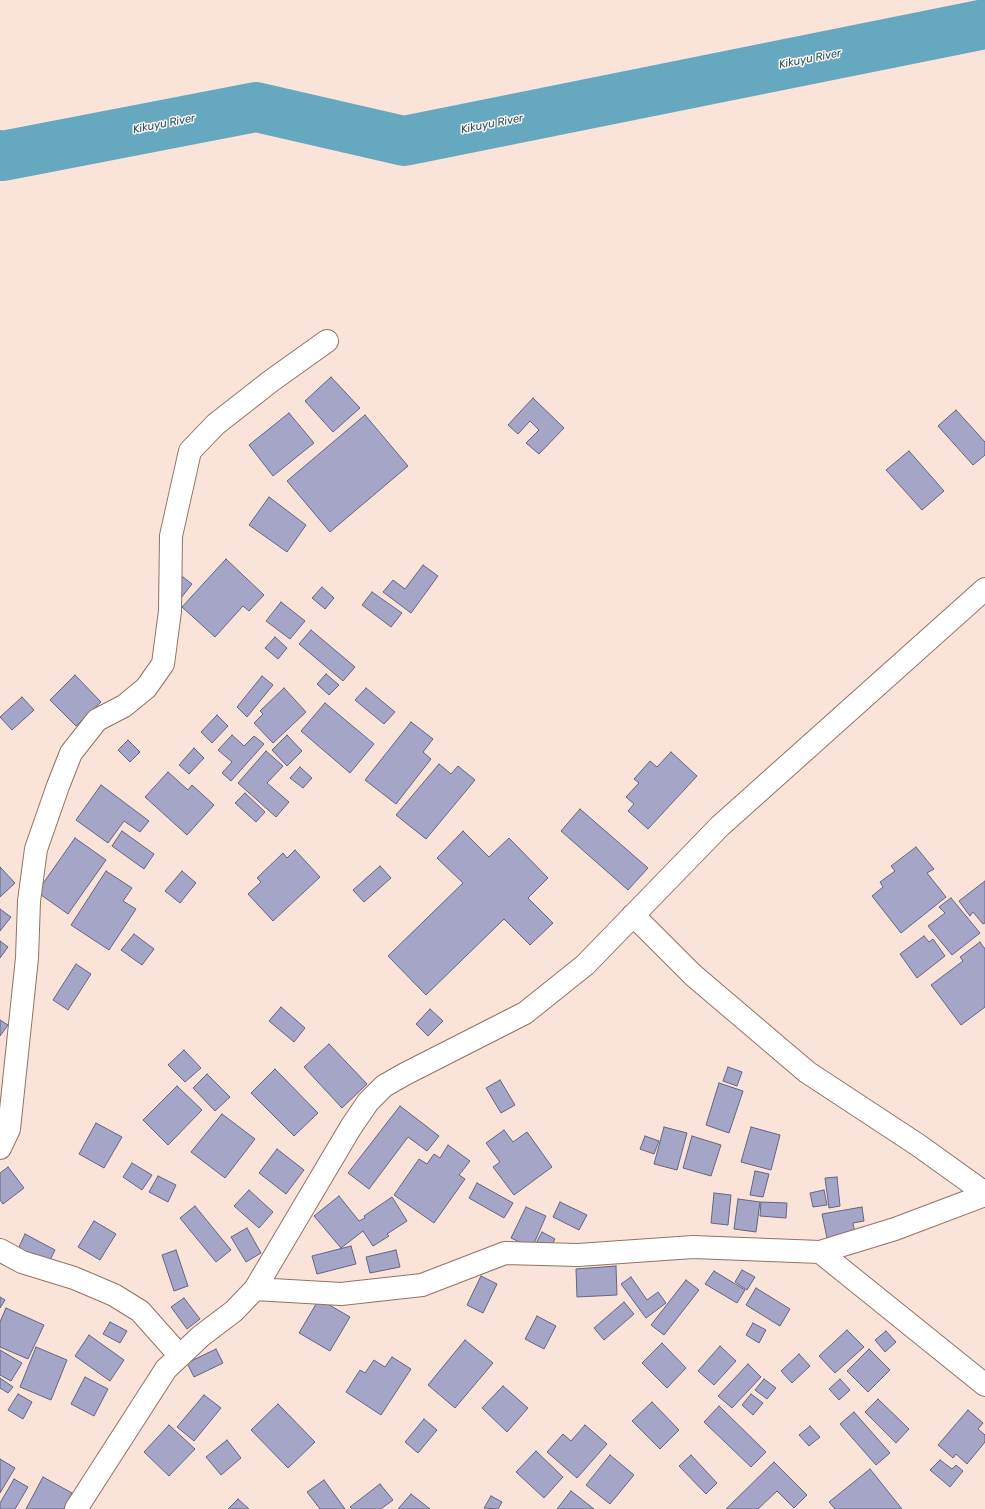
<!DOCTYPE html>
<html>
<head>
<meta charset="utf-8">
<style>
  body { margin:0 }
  canvas { display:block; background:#fae3d9 }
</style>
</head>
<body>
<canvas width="985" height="1509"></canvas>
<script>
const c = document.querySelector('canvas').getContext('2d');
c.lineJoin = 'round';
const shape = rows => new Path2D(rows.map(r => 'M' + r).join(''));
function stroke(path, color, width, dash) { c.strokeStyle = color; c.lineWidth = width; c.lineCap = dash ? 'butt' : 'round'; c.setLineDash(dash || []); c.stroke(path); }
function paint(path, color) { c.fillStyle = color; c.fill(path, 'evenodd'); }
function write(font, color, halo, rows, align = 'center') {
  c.font = font + ' Rubik,sans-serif'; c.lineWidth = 3; c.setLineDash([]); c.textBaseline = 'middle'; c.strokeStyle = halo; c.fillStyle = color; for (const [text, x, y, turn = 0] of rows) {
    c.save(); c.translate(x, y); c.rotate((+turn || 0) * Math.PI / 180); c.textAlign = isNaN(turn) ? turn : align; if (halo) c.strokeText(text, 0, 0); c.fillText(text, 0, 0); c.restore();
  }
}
stroke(shape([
  [0,155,3,156,256,107,404,141,985,24]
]), '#67a8c1', 50);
const building = shape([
  [331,377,360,408,333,432,305,401,331,377],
  [533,398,564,428,539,454,526,443,539,430,530,421,518,434,508,425,533,398],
  [956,410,985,442,985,455,973,465,938,426,956,410],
  [289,413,314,443,273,476,249,445,289,413],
  [365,415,408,466,330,532,287,481,365,415],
  [909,451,944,491,922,510,886,470,909,451],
  [269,497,306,525,287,552,249,525,269,497],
  [226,559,264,595,249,611,243,606,215,637,182,607,226,559],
  [423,565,438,576,411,613,383,592,393,580,405,589,423,565],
  [174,570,192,584,181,598,163,584,174,570],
  [322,587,334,598,325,609,312,598,322,587],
  [372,592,402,613,391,627,362,605,372,592],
  [281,602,305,621,290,639,266,621,281,602],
  [311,630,355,667,343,681,299,644,311,630],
  [275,637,287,648,278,659,265,648,275,637],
  [326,674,339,685,329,695,317,684,326,674],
  [75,675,101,702,76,726,50,700,75,675],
  [262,676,273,685,247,717,237,707,262,676],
  [284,688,306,712,273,743,254,723,263,714,260,711,284,688],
  [366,688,395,712,384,724,355,700,366,688],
  [22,697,34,710,12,730,0,717,22,697],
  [325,703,374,744,350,773,301,731,325,703],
  [217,715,228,726,212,743,201,732,217,715],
  [411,722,433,739,423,752,431,759,396,804,365,780,411,722],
  [232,735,244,746,254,736,264,744,231,781,222,773,232,762,218,750,232,735],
  [287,735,302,751,287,766,272,750,287,735],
  [128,740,140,752,130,762,118,750,128,740],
  [194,748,204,758,189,774,179,765,194,748],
  [266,751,283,766,267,783,289,802,276,817,238,783,266,751],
  [671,752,697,776,648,829,628,811,634,804,626,797,639,783,634,779,650,761,657,767,671,752],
  [439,764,451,774,458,766,475,780,426,839,396,815,439,764],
  [300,767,312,778,303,788,290,778,300,767],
  [168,772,188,790,192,785,214,805,187,835,145,797,168,772],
  [101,785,149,821,140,832,124,821,108,843,76,820,101,785],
  [245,793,265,812,256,822,235,803,245,793],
  [580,809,648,868,628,890,561,831,580,809],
  [122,831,154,854,144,869,112,846,122,831],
  [463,831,489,857,509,838,548,878,528,898,553,923,530,945,504,919,426,995,388,956,463,883,437,858,463,831],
  [75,838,106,860,68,914,37,892,75,838],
  [916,847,934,869,927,873,946,897,901,933,872,896,883,887,880,882,895,871,891,866,916,847],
  [295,850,320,877,273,921,248,894,261,882,257,878,283,853,287,858,295,850],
  [380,866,391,878,364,902,353,890,380,866],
  [0,867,15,883,0,897,0,867],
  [106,871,132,888,123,901,136,909,109,950,71,925,106,871],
  [182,871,196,883,180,903,165,891,182,871],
  [985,881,985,923,983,924,973,912,970,916,959,901,985,881],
  [951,898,980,933,952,955,928,926,945,913,939,907,951,898],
  [0,909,11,917,0,931,0,909],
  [134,934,154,949,142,965,121,950,134,934],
  [924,936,929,942,933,939,945,956,917,978,900,954,924,936],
  [0,941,8,947,0,958,0,941],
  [980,942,984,948,985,948,985,1007,961,1025,931,985,963,961,960,957,980,942],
  [76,964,91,974,68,1010,53,1000,76,964],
  [281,1007,305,1028,294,1042,269,1021,281,1007],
  [430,1009,443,1021,428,1036,416,1024,430,1009],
  [0,1020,8,1025,0,1036,0,1020],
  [329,1044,367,1084,342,1108,304,1067,329,1044],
  [184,1050,201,1068,185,1082,168,1065,184,1050],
  [728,1067,742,1072,737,1086,723,1081,728,1067],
  [275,1069,318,1113,294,1136,251,1093,275,1069],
  [207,1074,230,1097,215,1111,193,1088,207,1074],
  [500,1080,515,1105,501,1113,486,1088,500,1080],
  [719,1083,743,1091,729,1133,706,1125,719,1083],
  [177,1086,202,1110,168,1145,143,1120,177,1086],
  [400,1106,439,1136,427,1151,408,1137,369,1189,348,1173,400,1106],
  [222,1114,255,1139,225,1178,191,1152,222,1114],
  [96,1123,122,1137,104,1168,79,1154,96,1123],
  [664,1127,687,1133,677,1170,654,1164,664,1127],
  [751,1127,780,1135,771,1170,741,1162,751,1127],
  [504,1130,513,1142,527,1132,552,1167,514,1195,493,1167,500,1162,486,1143,504,1130],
  [645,1136,659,1141,654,1154,640,1149,645,1136],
  [692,1136,721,1145,711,1176,683,1168,692,1136],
  [448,1145,470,1161,459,1175,465,1179,434,1223,394,1195,419,1159,427,1164,434,1154,440,1158,448,1145],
  [277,1149,304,1170,286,1194,259,1173,277,1149],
  [132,1163,152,1175,142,1190,123,1177,132,1163],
  [8,1167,24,1188,3,1204,0,1200,0,1173,8,1167],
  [755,1171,769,1174,763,1197,750,1195,755,1171],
  [158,1176,176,1185,168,1202,149,1192,158,1176],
  [837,1177,840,1206,829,1208,825,1178,837,1177],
  [477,1183,513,1203,504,1218,469,1198,477,1183],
  [249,1190,273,1212,259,1228,234,1206,249,1190],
  [824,1190,827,1205,813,1207,810,1193,824,1190],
  [714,1193,731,1195,728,1225,711,1223,714,1193],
  [339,1196,359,1221,365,1218,364,1216,392,1197,407,1221,387,1234,389,1236,373,1246,363,1231,341,1248,314,1216,339,1196],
  [738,1199,760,1202,756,1232,734,1229,738,1199],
  [560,1202,587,1215,579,1230,553,1217,560,1202],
  [761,1202,787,1203,786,1218,760,1216,761,1202],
  [195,1206,231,1250,216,1262,180,1218,195,1206],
  [526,1207,546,1216,532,1248,511,1238,526,1207],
  [862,1207,864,1221,853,1223,855,1233,827,1238,822,1214,862,1207],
  [94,1221,116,1234,100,1260,78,1247,94,1221],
  [247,1228,261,1253,246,1262,231,1237,247,1228],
  [542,1232,555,1239,548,1252,535,1245,542,1232],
  [25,1234,55,1250,48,1264,18,1249,25,1234],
  [351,1246,356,1264,317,1274,312,1256,351,1246],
  [176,1250,188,1286,174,1291,162,1255,176,1250],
  [396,1250,400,1267,370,1273,366,1257,396,1250],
  [616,1266,617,1295,577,1297,576,1269,616,1266],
  [742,1270,755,1277,747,1290,735,1282,742,1270],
  [714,1271,745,1290,737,1303,705,1284,714,1271],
  [481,1276,497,1284,483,1313,467,1305,481,1276],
  [631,1277,647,1300,658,1292,666,1303,646,1318,621,1284,631,1277],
  [686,1280,699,1290,664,1335,651,1325,686,1280],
  [756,1288,790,1309,780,1326,746,1305,756,1288],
  [0,1297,5,1300,0,1308,0,1297],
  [184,1298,200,1319,187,1329,171,1307,184,1298],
  [319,1299,350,1317,330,1351,299,1333,319,1299],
  [624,1302,634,1314,604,1340,594,1328,624,1302],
  [6,1308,44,1325,28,1359,0,1347,0,1322,6,1308],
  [537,1316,556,1326,544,1349,525,1339,537,1316],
  [110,1322,127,1331,120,1343,103,1334,110,1322],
  [753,1323,766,1330,759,1343,746,1335,753,1323],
  [847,1330,864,1347,835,1373,819,1356,847,1330],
  [886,1331,896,1342,885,1352,875,1340,886,1331],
  [89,1335,124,1360,110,1381,75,1356,89,1335],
  [465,1340,493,1363,455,1408,428,1385,465,1340],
  [662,1343,686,1368,667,1388,642,1363,662,1343],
  [720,1346,736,1361,714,1385,698,1371,720,1346],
  [36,1347,67,1360,51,1400,20,1387,36,1347],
  [216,1349,223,1363,194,1377,187,1363,216,1349],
  [869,1349,890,1370,868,1392,847,1371,869,1349],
  [0,1350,22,1363,11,1381,0,1375,0,1350],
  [799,1354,810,1366,792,1383,781,1371,799,1354],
  [392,1357,411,1369,381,1415,346,1392,360,1370,365,1373,374,1360,385,1367,392,1357],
  [748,1364,761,1377,732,1408,718,1396,748,1364],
  [85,1377,108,1389,94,1416,71,1404,85,1377],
  [0,1378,13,1387,8,1393,0,1388,0,1378],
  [764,1379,776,1388,767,1399,755,1390,764,1379],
  [840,1379,850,1390,839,1400,829,1389,840,1379],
  [503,1386,528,1408,507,1432,482,1408,503,1386],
  [18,1394,32,1402,23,1419,8,1410,18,1394],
  [751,1394,763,1403,753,1415,742,1405,751,1394],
  [204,1395,221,1408,194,1441,177,1427,204,1395],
  [878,1399,909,1429,896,1443,865,1412,878,1399],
  [652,1402,679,1430,660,1449,632,1421,652,1402],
  [278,1404,315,1442,288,1468,251,1430,278,1404],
  [719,1406,766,1452,751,1467,704,1422,719,1406],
  [968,1410,983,1423,978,1429,985,1435,985,1442,967,1464,956,1454,953,1458,938,1445,968,1410],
  [854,1412,890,1453,876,1465,840,1424,854,1412],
  [424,1419,437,1430,418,1453,405,1442,424,1419],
  [169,1425,195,1449,169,1476,144,1452,169,1425],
  [585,1425,607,1444,577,1478,547,1452,563,1434,571,1441,585,1425],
  [810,1426,820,1437,809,1446,799,1435,810,1426],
  [227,1440,241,1458,221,1475,206,1457,227,1440],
  [536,1451,563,1477,544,1498,516,1472,536,1451],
  [610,1455,634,1475,610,1504,586,1485,610,1455],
  [691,1455,717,1483,706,1494,679,1466,691,1455],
  [0,1459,15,1468,0,1493,0,1459],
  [940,1460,952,1469,956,1465,963,1471,950,1487,930,1470,940,1460],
  [774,1462,807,1495,794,1508,777,1491,758,1509,726,1509,774,1462],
  [870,1469,902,1509,835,1509,829,1502,870,1469],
  [43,1477,72,1493,64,1509,26,1509,43,1477],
  [14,1479,28,1487,15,1509,0,1509,0,1503,14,1479],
  [324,1480,345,1509,320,1509,307,1492,324,1480],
  [380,1484,393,1500,381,1509,352,1509,350,1507,380,1484],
  [571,1491,594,1509,557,1509,571,1491],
  [411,1494,430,1509,398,1509,411,1494],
  [491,1496,502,1502,498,1509,484,1508,491,1496],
  [238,1499,249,1509,228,1509,238,1499]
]);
paint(building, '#a5a5c7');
stroke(building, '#646483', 1);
const minor = shape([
  [633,915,693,975,807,1072,918,1145,985,1193],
  [0,1148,9,1129,27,958,29,901,36,849,58,786,71,753,97,720,124,706,146,688,163,664,170,611,171,536,190,451,216,424,271,381,327,341],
  [0,1250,22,1262,74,1278,114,1295,140,1311,180,1356],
  [820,1252,985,1385],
  [255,1289,341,1294,422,1285,505,1253,578,1255,693,1247,820,1252,895,1229,985,1195],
  [76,1509,166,1369,201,1336,234,1311,255,1289,351,1127,368,1102,384,1086,405,1074,525,1013,585,965,720,826,985,589]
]);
stroke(minor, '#937262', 24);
stroke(minor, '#fff', 22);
write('italic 11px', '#1e5366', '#fcf4f1', [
  ["Kikuyu River",810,59,-11],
  ["Kikuyu River",164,124,-11],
  ["Kikuyu River",492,124,-11]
]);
</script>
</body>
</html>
